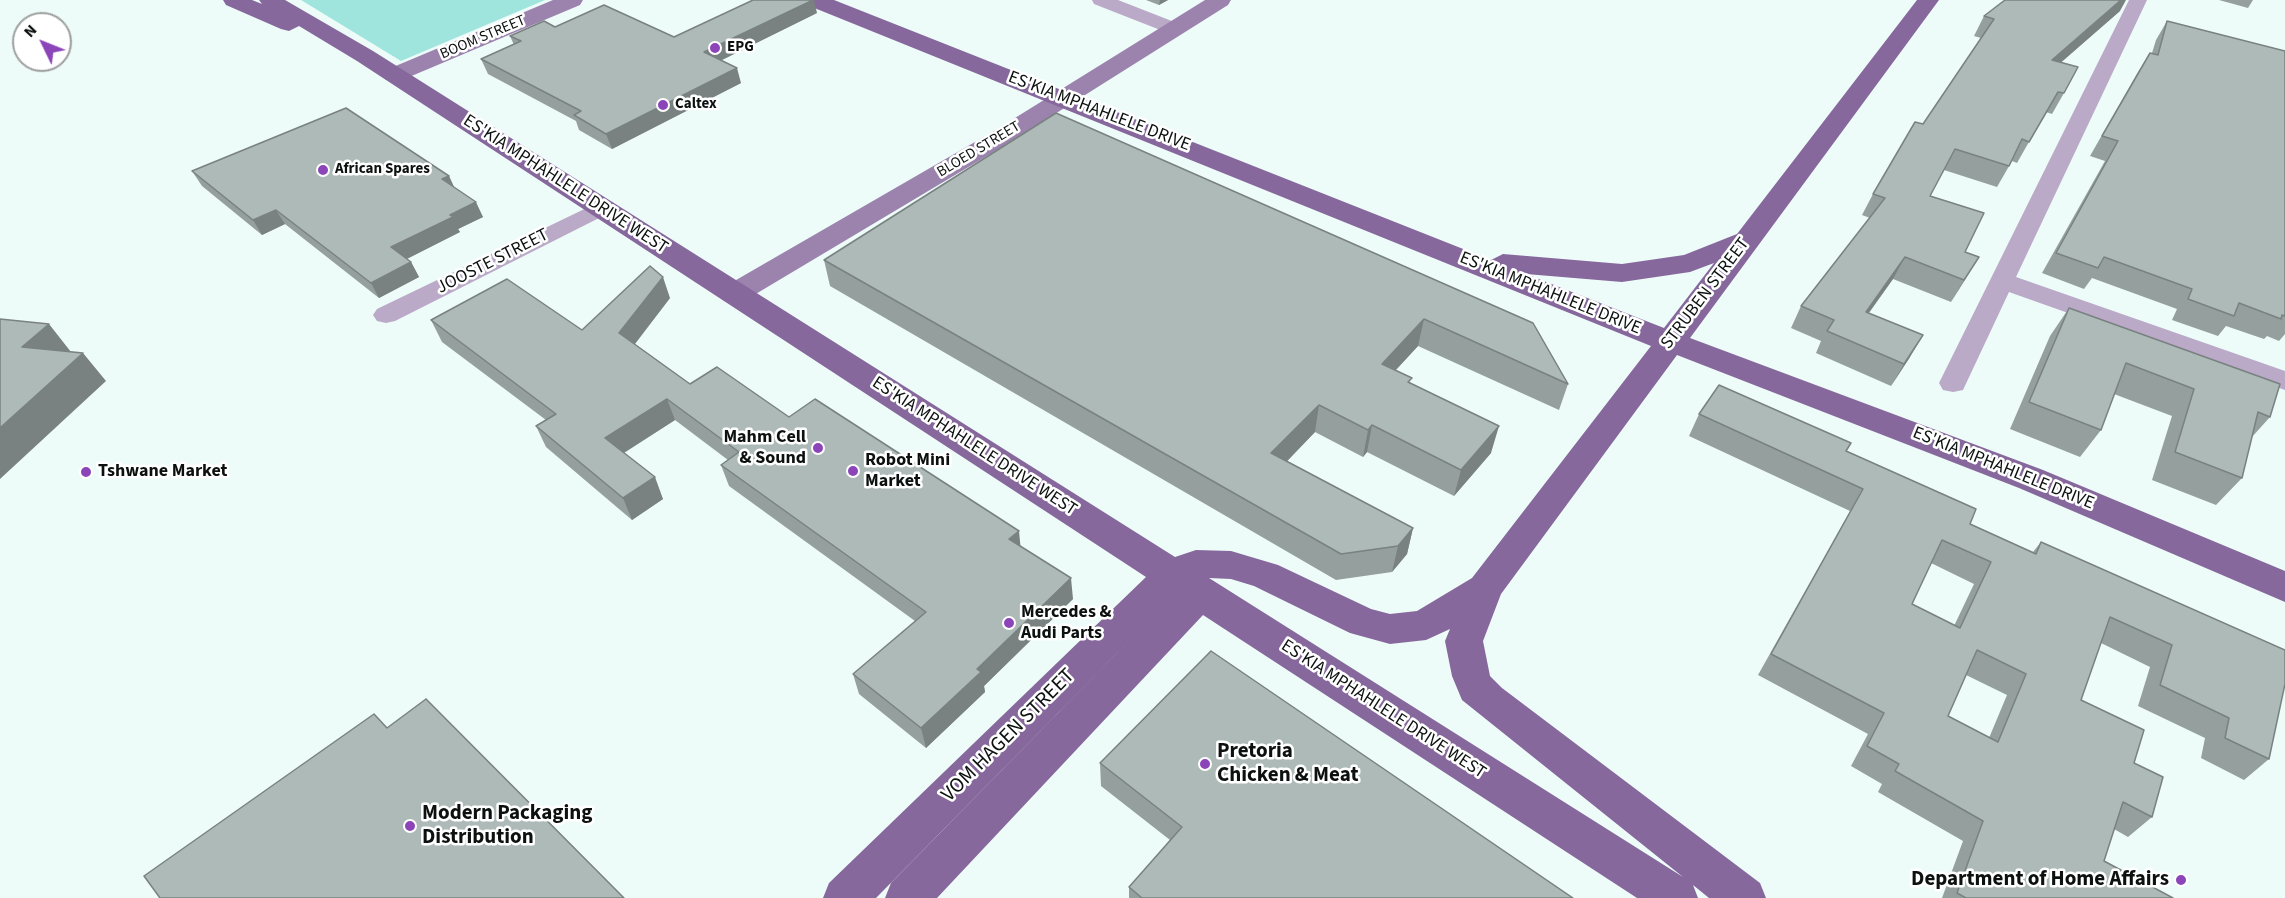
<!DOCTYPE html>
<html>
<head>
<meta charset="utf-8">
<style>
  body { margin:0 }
  #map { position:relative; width:2285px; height:898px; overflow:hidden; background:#edfbf9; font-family:"Source Sans 3",sans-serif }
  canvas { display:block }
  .north { position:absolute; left:12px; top:12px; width:60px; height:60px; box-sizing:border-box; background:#fff; border:2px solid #9ea09f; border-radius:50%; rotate:313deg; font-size:16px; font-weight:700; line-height:24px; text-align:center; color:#0c1110 }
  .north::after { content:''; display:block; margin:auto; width:21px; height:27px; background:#8c45b8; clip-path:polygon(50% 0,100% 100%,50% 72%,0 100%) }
</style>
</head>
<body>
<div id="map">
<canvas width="2285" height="898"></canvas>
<div class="north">N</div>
</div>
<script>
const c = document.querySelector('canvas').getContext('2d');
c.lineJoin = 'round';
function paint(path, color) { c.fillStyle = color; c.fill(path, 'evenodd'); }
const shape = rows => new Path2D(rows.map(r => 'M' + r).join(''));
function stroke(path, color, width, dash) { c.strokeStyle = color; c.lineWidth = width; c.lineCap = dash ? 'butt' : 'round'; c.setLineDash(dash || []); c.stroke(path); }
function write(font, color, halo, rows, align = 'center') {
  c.font = font + ' "Source Sans 3",sans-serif'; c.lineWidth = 5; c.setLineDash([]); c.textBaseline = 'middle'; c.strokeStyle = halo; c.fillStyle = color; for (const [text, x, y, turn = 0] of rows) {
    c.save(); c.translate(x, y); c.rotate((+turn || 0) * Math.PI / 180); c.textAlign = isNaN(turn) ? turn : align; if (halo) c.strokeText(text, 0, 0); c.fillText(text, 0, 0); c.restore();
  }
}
paint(shape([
  [301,0,545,0,401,61]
]), '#a0e5dd');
paint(shape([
  [1092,0,1118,0,1182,25,1185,29,1182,33,1168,33,1094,4,1092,0],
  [2129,0,2147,0,2016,277,2285,371,2285,390,2009,292,1963,390,1953,392,1943,390,1939,383,2129,0],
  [599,202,607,204,611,209,607,214,395,321,386,323,377,321,373,315,377,309,599,202]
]), '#baa9c7');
paint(shape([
  [553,0,583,0,580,5,402,80,386,80,382,75,386,70,553,0],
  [1205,0,1231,0,1228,5,1012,141,744,301,734,303,724,301,719,294,724,287,994,131,1205,0]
]), '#9b83ae');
paint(shape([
  [223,0,252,0,262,4,259,0,285,0,373,51,1175,557,1196,550,1231,551,1278,565,1371,609,1390,614,1417,611,1472,578,1651,346,807,5,804,0,834,0,1491,260,1503,254,1622,264,1684,255,1737,234,1917,0,1939,0,1690,338,2043,470,2285,571,2285,602,2019,488,1677,355,1501,594,1483,641,1490,676,1502,688,1760,883,1766,898,1709,898,1693,885,1698,898,1637,898,1203,615,937,898,885,898,891,883,1174,595,876,898,823,898,829,883,1146,577,357,61,299,26,289,31,281,29,226,5,223,0],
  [1714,263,1664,328,1526,274,1622,282,1690,272,1714,263],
  [1209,578,1231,579,1254,586,1350,633,1390,644,1426,640,1450,629,1445,641,1452,676,1462,700,1683,877,1209,578]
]), '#86689c');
paint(shape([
  [1146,0,1168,0,1159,5],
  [2219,0,2253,0,2248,8],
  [2120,11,2061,62,2064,93,2052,114,2046,112,2017,163,2012,161,1997,187,1944,170,1930,196,1965,252,1966,278,1951,302,1893,279,1869,313,1910,357,1891,386,1816,353,1821,341,1791,328,1801,306,1870,218,1862,215,1873,194,1923,124,1981,38,1974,36,1984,16],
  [817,13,721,60,741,83,612,149,579,130,576,121,488,74,481,59,514,45,510,36,555,27,674,37],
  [2167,21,2285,51,2285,334,2279,341,2267,336,2264,339,2226,326,2218,336,2172,320,2177,309,2092,278,2084,289,2042,273,2105,161,2090,156,2138,72,2150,53,2152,53,2156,40],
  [192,171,449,176,454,188,483,217,458,229,460,232,406,259,411,262,419,277,379,298,285,224,262,235,202,186],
  [824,260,1533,323,1568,384,1559,410,1418,346,1396,370,1491,453,1454,496,1367,452,1363,457,1315,432,1287,461,1413,528,1407,554,1392,572,1336,580,830,286],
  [670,298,635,344,690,384,789,417,1021,546,1073,599,984,686,985,692,926,748,859,694,853,674,915,621,729,486,721,465,728,460,675,420,624,453,663,499,632,520,546,447,536,426,546,420,442,342,431,320,582,330],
  [2069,308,2270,417,2252,437,2242,478,2216,505,2152,480,2172,416,2114,394,2101,430,2080,457,2010,429,2050,336],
  [1699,414,1846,451,1970,524,2033,552,2041,542,2285,650,2269,759,2244,780,2201,758,2205,738,2138,706,2150,667,2101,643,2081,700,2134,763,2152,817,2128,837,2114,829,2104,861,2173,898,1942,898,1963,841,1878,792,1882,784,1851,766,1868,734,1758,675,1850,511,1689,436],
  [1931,563,1974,584,1954,626,1912,604],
  [1966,675,2007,695,1989,738,1948,716],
  [1100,763,1573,898,1129,898,1129,887,1170,840,1101,786]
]), '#95a09e');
paint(shape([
  [813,0,814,0,817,13,708,67,704,52],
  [1160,0,1168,0,1159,5],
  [2121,0,2126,0,2120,11,2041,80,2052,60],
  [737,68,741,83,612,149,606,134],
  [449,176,456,191,442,179],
  [476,202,483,217,458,229,460,232,399,263,391,247],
  [276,210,285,224,262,235,253,220],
  [1905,257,1893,279,1854,333,1866,312],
  [1979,257,1966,278,1951,302,1964,280],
  [411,262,419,277,379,298,371,283],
  [663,277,670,298,627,354,619,333],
  [1424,319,1418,346,1377,390,1382,364],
  [49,324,71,352,46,374,22,347],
  [1923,335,1910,357,1891,386,1904,364],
  [83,353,106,381,0,479,0,428],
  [667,399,675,420,614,459,605,438],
  [1319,405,1315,432,1269,480,1271,453],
  [1372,425,1367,452,1363,457,1368,430],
  [1499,426,1491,453,1454,496,1461,470],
  [655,477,663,499,632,520,623,498],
  [1413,528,1407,554,1392,572,1398,546],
  [1019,531,1021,552,1009,539],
  [1071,578,1073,599,984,686,985,692,926,748,921,728,977,669]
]), '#798281');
const building = shape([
  [753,0,813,0,704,52,737,68,606,134,574,115,581,111,481,59,521,41,510,36,544,21,555,27,604,5,674,37,753,0],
  [2005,0,2121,0,2052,60,2078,67,2064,93,2058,92,2029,142,2022,139,2009,166,1955,149,1930,196,1984,213,1965,252,1979,257,1964,280,1905,257,1866,312,1923,335,1904,364,1827,331,1834,320,1801,306,1885,198,1873,194,1915,122,1923,124,1994,19,1984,16,2005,0],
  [2167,21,2285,51,2285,316,2282,315,2281,319,2239,303,2234,316,2188,299,2192,289,2104,257,2098,268,2056,253,2118,141,2102,136,2150,53,2158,55,2167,21],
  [346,108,449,176,442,179,476,202,450,215,453,217,391,247,411,262,371,283,276,210,253,220,192,171,346,108],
  [1056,113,1533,323,1568,384,1424,319,1382,364,1412,378,1408,382,1499,426,1461,470,1372,425,1368,430,1319,405,1271,453,1413,528,1398,546,1341,554,824,260,1056,113],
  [650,266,663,277,619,333,690,384,717,367,789,417,815,399,1019,531,1009,539,1071,578,977,669,981,672,921,728,853,674,926,612,721,465,739,452,667,399,605,438,655,477,623,498,536,426,556,414,431,320,507,279,582,330,650,266],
  [2069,308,2280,384,2270,417,2258,412,2242,478,2175,452,2194,389,2126,363,2101,430,2029,402,2069,308],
  [0,319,49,324,22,347,83,353,0,428,0,319],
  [1719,385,1851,443,1846,451,1976,509,1970,524,2036,554,2041,542,2285,650,2285,684,2269,759,2225,738,2229,718,2160,685,2172,645,2110,617,2081,700,2144,730,2134,763,2163,777,2152,817,2123,802,2104,861,2173,898,1966,898,1957,893,1983,821,1895,771,1899,764,1867,746,1884,713,1771,654,1863,489,1699,414,1719,385],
  [1942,540,1991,562,1960,628,1912,604,1942,540],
  [1977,650,2026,674,1998,742,1948,716,1977,650],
  [1211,651,1573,898,1142,898,1129,887,1182,827,1100,763,1211,651],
  [426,699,624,898,160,898,144,876,374,714,387,728,426,699]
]);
paint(building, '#adbab8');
stroke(building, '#798281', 1.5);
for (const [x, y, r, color] of [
  [715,48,6,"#8c45b8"],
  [663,105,6,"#8c45b8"],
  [323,170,6,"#8c45b8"],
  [818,448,6,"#8c45b8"],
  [853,471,6,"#8c45b8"],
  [86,472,6,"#8c45b8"],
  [1009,623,6,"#8c45b8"],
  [1205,764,6,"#8c45b8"],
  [410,826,6,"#8c45b8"],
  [2181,880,6,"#8c45b8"]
]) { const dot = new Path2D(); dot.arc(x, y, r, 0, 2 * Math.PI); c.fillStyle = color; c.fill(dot); stroke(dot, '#fff', 2); }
write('15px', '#0c1110', '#fff', [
  ["BOOM STREET",483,38,-23],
  ["BLOED STREET",979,150,-31]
]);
write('bold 15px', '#0c1110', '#fff', [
  ["EPG",727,48],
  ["Caltex",675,105],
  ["African Spares",335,170]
], 'left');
write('18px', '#0c1110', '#fff', [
  ["ES'KIA MPHAHLELE DRIVE",1099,112,21],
  ["ES'KIA MPHAHLELE DRIVE WEST",565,185,33],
  ["JOOSTE STREET",493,262,-27],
  ["ES'KIA MPHAHLELE DRIVE",1550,294,22],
  ["STRUBEN STREET",1706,294,-53],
  ["ES'KIA MPHAHLELE DRIVE WEST",974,447,33],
  ["ES'KIA MPHAHLELE DRIVE",2003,469,22],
  ["ES'KIA MPHAHLELE DRIVE WEST",1383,710,33]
]);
write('bold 18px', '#0c1110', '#fff', [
  ["Mahm Cell",806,438,"right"],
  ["& Sound",806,459,"right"],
  ["Robot Mini",865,461],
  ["Market",865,482],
  ["Tshwane Market",98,472],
  ["Mercedes &",1021,613],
  ["Audi Parts",1021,634]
], 'left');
write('21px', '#0c1110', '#fff', [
  ["VOM HAGEN STREET",1009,736,-45]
]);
write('bold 21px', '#0c1110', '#fff', [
  ["Pretoria",1217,752],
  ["Chicken & Meat",1217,776],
  ["Modern Packaging",422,814],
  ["Distribution",422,838],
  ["Department of Home Affairs",2169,880,"right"]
], 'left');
</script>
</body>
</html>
